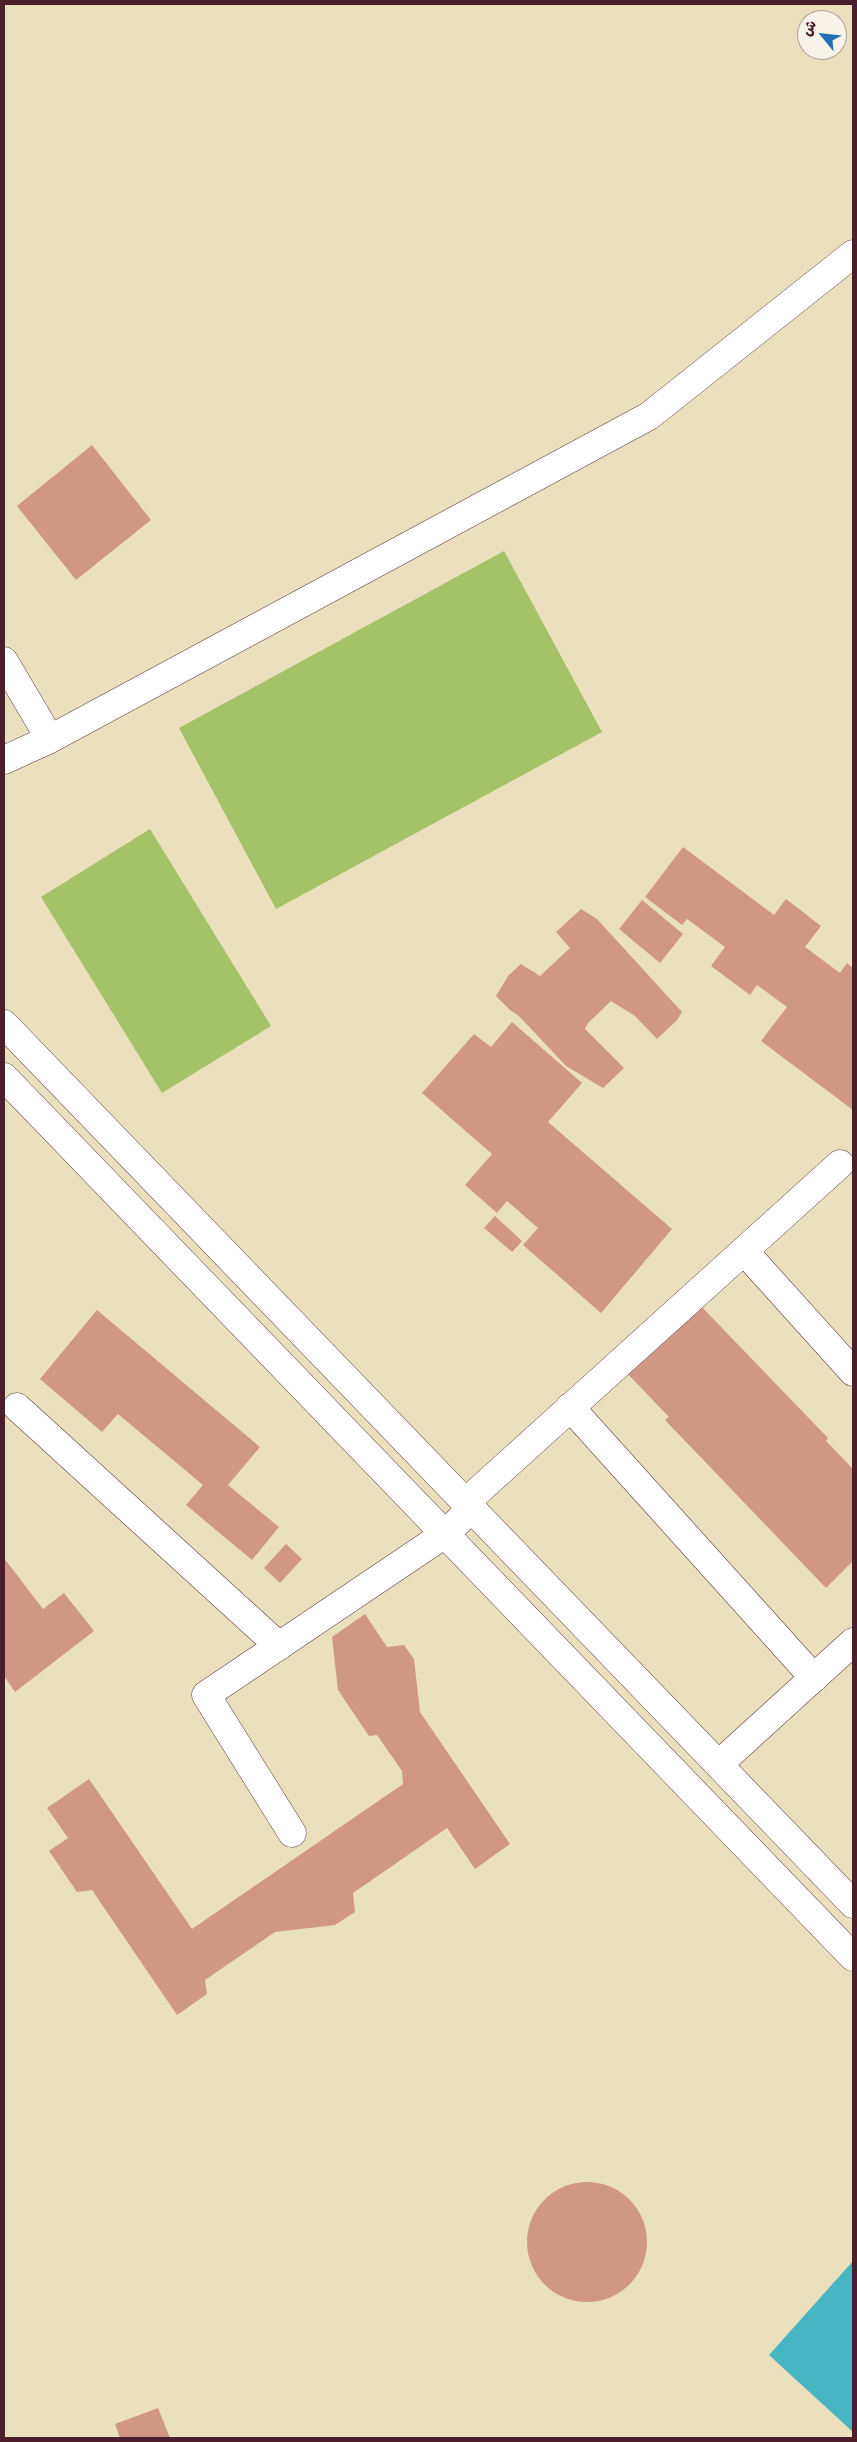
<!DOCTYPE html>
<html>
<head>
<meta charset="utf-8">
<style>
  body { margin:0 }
  #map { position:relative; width:857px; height:2442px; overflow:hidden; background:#eae0bd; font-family:Pangolin,"Playpen Sans Arabic",sans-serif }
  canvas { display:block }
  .frame { position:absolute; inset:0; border:5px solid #4a1f2b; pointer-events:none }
  .north { position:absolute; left:797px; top:10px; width:50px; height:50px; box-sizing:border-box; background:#f7f3e8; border:1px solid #b29e9c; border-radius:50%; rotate:298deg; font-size:14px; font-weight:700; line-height:20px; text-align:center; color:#4a1f2b }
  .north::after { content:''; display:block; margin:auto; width:18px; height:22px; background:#1f6fb2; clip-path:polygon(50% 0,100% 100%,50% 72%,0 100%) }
</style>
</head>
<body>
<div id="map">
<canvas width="857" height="2442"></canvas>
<div class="frame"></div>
<div class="north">ش</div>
</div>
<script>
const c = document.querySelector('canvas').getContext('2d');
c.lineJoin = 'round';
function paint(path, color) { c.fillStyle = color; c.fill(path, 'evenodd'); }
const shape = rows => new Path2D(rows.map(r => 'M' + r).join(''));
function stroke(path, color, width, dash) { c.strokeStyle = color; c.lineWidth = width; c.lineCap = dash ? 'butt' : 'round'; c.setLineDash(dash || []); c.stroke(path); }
paint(shape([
  [504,551,602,732,276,909,179,728],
  [150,829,271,1026,162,1093,41,897]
]), '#a5c268');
paint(shape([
  [853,2261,853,2432,769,2355]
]), '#48b5c2');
paint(shape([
  [92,445,151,520,76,580,17,506],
  [683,847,774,915,786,899,821,926,805,947,840,973,847,963,853,968,853,1110,761,1041,787,1007,757,985,750,995,711,966,725,947,687,919,682,925,645,897],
  [642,900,683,934,660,963,619,929],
  [581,909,597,919,682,1012,677,1020,657,1039,635,1016,611,1001,588,1023,585,1029,624,1068,603,1088,566,1066,519,1016,510,1010,496,996,508,976,521,964,540,976,570,948,556,932],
  [512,1022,582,1083,548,1122,672,1229,601,1313,523,1245,538,1228,507,1201,497,1213,465,1185,492,1154,422,1093,474,1034,491,1047],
  [495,1216,522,1241,512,1252,484,1228],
  [696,1301,828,1438,826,1441,853,1469,853,1561,826,1588,665,1420,669,1417,624,1370],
  [97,1310,260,1447,228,1485,279,1527,252,1560,186,1505,203,1485,118,1414,102,1432,40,1379],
  [286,1544,302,1559,280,1583,264,1568],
  [4,1558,43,1609,64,1593,94,1631,15,1692,4,1676],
  [365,1614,387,1647,404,1645,414,1659,420,1712,510,1844,475,1869,447,1828,353,1893,355,1912,335,1925,275,1932,205,1980,207,1994,177,2015,92,1890,77,1892,49,1851,68,1838,47,1808,89,1779,192,1929,403,1784,402,1771,377,1735,369,1736,338,1690,332,1637],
  '527 2242a60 60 0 1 1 120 0a60 60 0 1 1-120 0Z',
  [158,2408,170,2438,120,2438,115,2424]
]), '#d19785');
const minor = shape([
  [4,661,50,739],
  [4,760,50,739,649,416,853,254],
  [744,1251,853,1372],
  [17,1407,279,1646],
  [570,1407,814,1678],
  [466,1502,840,1164],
  [719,1764,853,1642],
  [292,1833,206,1695,445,1534,472,1508]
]);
const tertiary = shape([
  [4,1024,853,1904],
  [4,1077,853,1957]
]);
stroke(minor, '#623c41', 29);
stroke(tertiary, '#623c41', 29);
stroke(minor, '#fff', 28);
stroke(tertiary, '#fff', 28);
</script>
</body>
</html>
